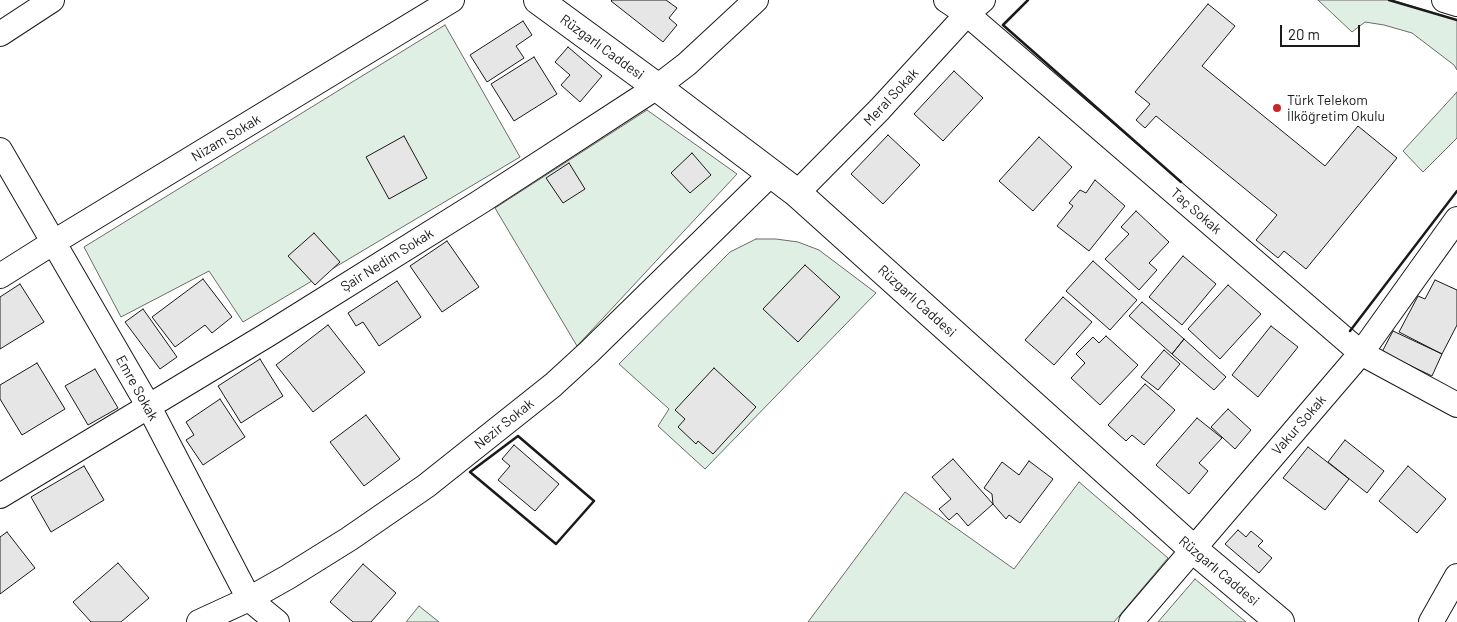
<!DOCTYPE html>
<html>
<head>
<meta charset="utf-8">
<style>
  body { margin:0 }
  #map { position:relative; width:1457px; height:622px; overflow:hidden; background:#fff; font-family:Barlow,sans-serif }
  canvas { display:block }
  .scale { position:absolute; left:1280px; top:25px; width:80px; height:22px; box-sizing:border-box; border:2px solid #1a1a1a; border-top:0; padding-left:6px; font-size:15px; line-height:18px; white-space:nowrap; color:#1a1a1a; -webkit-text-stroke:4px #fff; paint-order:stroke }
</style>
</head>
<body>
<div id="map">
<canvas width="1457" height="622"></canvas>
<div class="scale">20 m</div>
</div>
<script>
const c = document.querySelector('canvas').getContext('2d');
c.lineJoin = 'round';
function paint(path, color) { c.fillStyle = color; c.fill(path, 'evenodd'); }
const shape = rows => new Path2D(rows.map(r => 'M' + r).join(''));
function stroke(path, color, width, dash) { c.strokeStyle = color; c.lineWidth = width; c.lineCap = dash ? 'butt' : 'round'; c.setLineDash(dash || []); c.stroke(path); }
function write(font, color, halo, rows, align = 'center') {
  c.font = font + ' Barlow,sans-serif'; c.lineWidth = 4; c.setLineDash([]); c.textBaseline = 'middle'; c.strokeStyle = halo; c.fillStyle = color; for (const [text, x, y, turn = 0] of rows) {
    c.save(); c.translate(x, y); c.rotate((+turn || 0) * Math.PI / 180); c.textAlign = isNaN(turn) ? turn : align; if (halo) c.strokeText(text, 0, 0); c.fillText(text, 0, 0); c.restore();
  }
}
const green = shape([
  [1318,0,1392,0,1457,20,1457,70,1454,65,1412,33,1384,25,1365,22,1352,32,1318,0],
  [445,25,520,157,243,322,209,271,121,317,84,247,445,25],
  [1457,92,1457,138,1423,172,1403,151,1457,92],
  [647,110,737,174,577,346,495,208,647,110],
  [756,239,776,239,798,242,819,250,876,293,705,469,658,426,669,409,619,364,730,252,756,239],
  [1079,482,1168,558,1114,622,808,622,905,492,1014,569,1079,482],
  [1195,579,1246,622,1158,622,1195,579],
  [419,606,439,622,406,622,419,606]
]);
paint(green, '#e0efe3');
stroke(green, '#6a6a6a', 1);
const building = shape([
  [612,0,666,0,677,8,669,18,677,25,663,42,611,1,612,0],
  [1208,4,1235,26,1202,66,1325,166,1358,126,1397,158,1306,269,1284,251,1278,258,1256,240,1277,215,1156,116,1145,128,1136,120,1150,104,1135,92,1208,4],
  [523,21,532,35,516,46,524,58,487,82,470,55,523,21],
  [568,47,602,76,580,102,561,85,570,75,555,62,568,47],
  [534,57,557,94,514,121,491,84,534,57],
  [954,71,983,98,943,141,914,114,954,71],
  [888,135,920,165,883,204,851,174,888,135],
  [404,136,427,178,389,199,366,157,404,136],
  [1039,137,1072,167,1033,211,999,181,1039,137],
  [692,153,711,175,690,193,671,173,692,153],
  [569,163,585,189,563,203,546,178,569,163],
  [1095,180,1125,206,1089,251,1057,226,1073,206,1069,203,1080,190,1086,193,1095,180],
  [1136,211,1169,242,1149,263,1157,270,1139,290,1105,259,1129,234,1121,227,1136,211],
  [314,233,340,262,315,285,288,256,314,233],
  [447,241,479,287,442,312,410,266,447,241],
  [1183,256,1216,284,1182,325,1149,297,1183,256],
  [1093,261,1137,300,1110,330,1066,291,1093,261],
  [805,265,840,297,798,342,763,309,805,265],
  [203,279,232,317,212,333,205,325,175,347,152,317,203,279],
  [1435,280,1457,290,1457,325,1442,354,1399,332,1418,296,1425,299,1435,280],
  [397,281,421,317,379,346,363,322,356,326,348,313,397,281],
  [20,284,44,322,0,349,0,297,20,284],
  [1228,285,1261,314,1220,359,1188,329,1228,285],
  [1063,297,1092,322,1054,365,1025,340,1063,297],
  [1142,302,1184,339,1172,354,1129,316,1142,302],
  [143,309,177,357,160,369,125,322,143,309],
  [328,325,365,372,313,412,276,365,328,325],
  [1271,326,1298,347,1258,397,1232,375,1271,326],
  [1393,331,1442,354,1432,376,1382,352,1393,331],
  [1106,336,1138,365,1100,405,1071,378,1085,363,1076,354,1093,337,1099,343,1106,336],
  [1184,339,1226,377,1214,390,1172,354,1184,339],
  [1164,350,1180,364,1158,390,1141,377,1164,350],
  [260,359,283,396,241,423,218,386,260,359],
  [37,363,65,409,22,435,0,399,0,385,37,363],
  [714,368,756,407,713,454,698,441,696,444,678,427,685,419,675,410,714,368],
  [95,369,118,408,88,425,65,386,95,369],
  [1145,384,1175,410,1144,445,1132,435,1126,441,1108,425,1145,384],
  [220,399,245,437,203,465,186,440,194,435,186,422,220,399],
  [1228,409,1251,430,1235,449,1211,427,1228,409],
  [366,415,400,459,364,486,330,442,366,415],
  [1197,418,1222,438,1199,463,1208,471,1189,494,1156,465,1197,418],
  [1345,440,1384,471,1367,493,1328,462,1345,440],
  [514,445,559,484,535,511,498,480,510,466,502,459,514,445],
  [1308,447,1349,479,1325,510,1283,478,1308,447],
  [953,459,993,504,968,526,957,513,949,520,939,509,951,499,932,477,953,459],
  [1029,461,1053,479,1020,523,1009,515,1006,519,993,504,992,494,984,488,1002,462,1019,475,1029,461],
  [84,466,104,500,51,532,31,497,84,466],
  [1408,466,1446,499,1417,533,1379,501,1408,466],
  [1238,530,1246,537,1251,531,1263,541,1258,546,1272,558,1259,573,1225,544,1238,530],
  [7,532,35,568,0,594,0,537,7,532],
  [118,563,149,598,121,622,91,622,73,602,118,563],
  [363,564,396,593,371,622,353,622,330,602,363,564]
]);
paint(building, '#e6e6e6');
stroke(building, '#1a1a1a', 1);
const minor = shape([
  [946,0,967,14,1361,353,1457,405],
  [1444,0,1457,4],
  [0,34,52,0],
  [0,150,149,407,249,599,277,622],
  [797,193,880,109,967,14,983,0],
  [0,276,54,242,452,0],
  [0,496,267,335,480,202,657,87,687,64,756,0],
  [199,622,249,599,288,577,349,539,426,486,553,385,589,352,771,174],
  [1131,622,1361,353,1457,219],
  [1431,622,1457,576]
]);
const tertiary = shape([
  [538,0,657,87,797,193,1193,549,1280,622]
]);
stroke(minor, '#1a1a1a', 26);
stroke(tertiary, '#1a1a1a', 30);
stroke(minor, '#fff', 24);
stroke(tertiary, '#fff', 28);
stroke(shape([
  [1028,0,1003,25,1181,182],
  [1389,0,1457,20],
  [1350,331,1457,191],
  [518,436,594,501,556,544,470,472,518,436]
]), '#1a1a1a', 2.5);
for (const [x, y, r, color] of [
  [1277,108,5,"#c62828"]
]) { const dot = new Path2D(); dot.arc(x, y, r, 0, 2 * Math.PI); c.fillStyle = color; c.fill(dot); stroke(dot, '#fff', 2); }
write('14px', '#1a1a1a', '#fff', [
  ["Rüzgarlı Caddesi",602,47,36],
  ["Meral Sokak",891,97,-47],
  ["Nizam Sokak",226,138,-31],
  ["Taç Sokak",1196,211,41],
  ["Şair Nedim Sokak",387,260,-32],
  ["Rüzgarlı Caddesi",917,301,42],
  ["Emre Sokak",137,388,61],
  ["Nezir Sokak",504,424,-39],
  ["Vakur Sokak",1299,425,-49],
  ["Rüzgarlı Caddesi",1219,571,40]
]);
write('14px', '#1a1a1a', '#fff', [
  ["Türk Telekom",1287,100],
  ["İlköğretim Okulu",1287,116]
], 'left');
</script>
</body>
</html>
